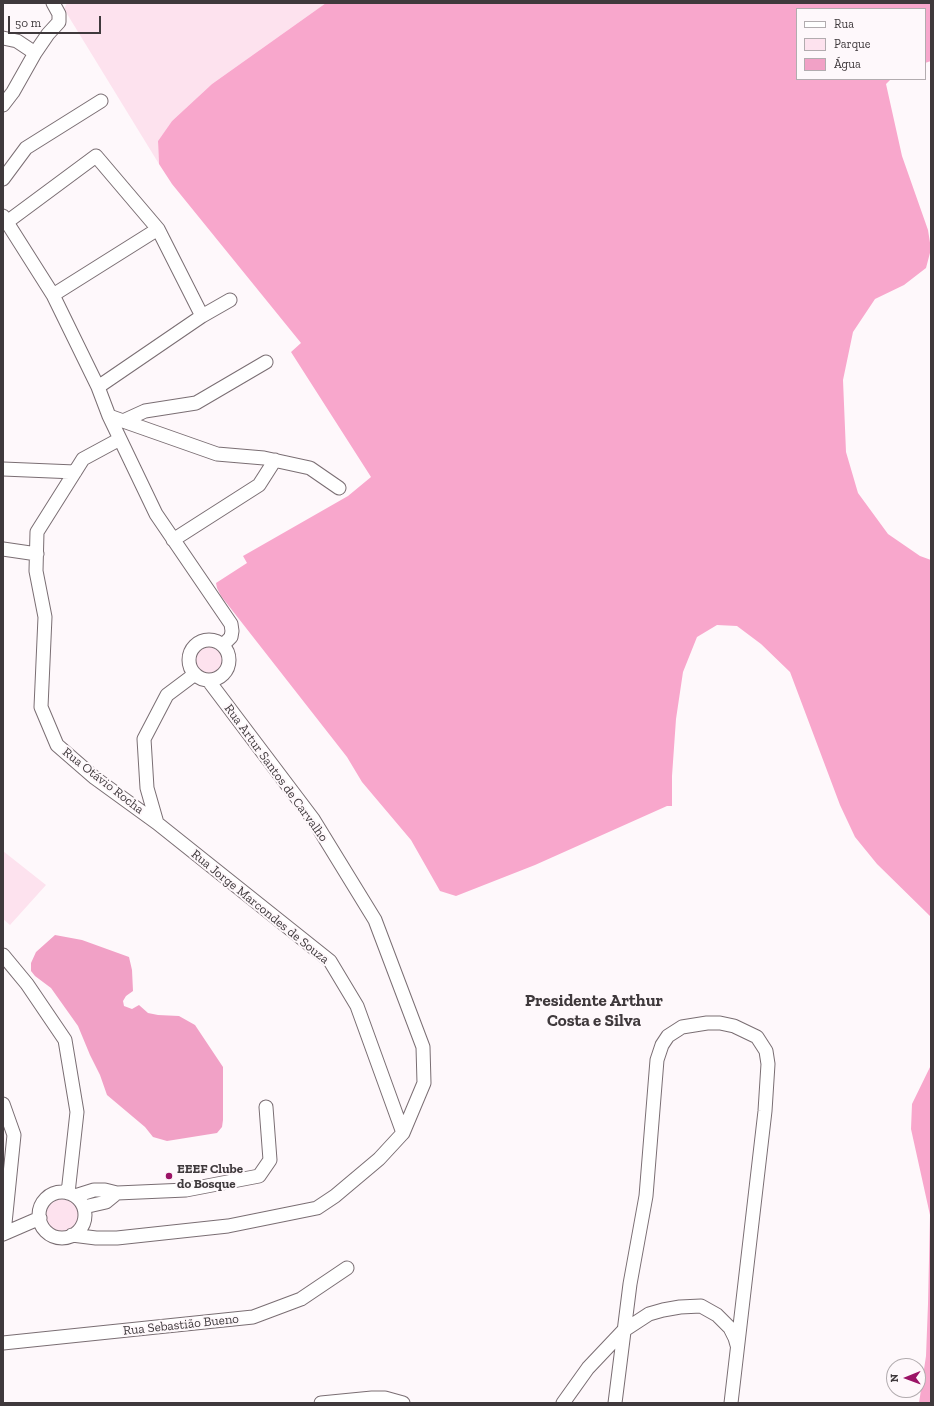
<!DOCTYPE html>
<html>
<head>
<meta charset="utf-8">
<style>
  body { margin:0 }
  #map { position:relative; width:934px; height:1406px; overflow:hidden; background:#fef8fb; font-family:"Zilla Slab",serif }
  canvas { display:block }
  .frame { position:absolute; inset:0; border:4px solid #3f393c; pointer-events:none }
  .legend { position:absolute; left:796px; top:8px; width:130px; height:72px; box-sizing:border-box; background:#fef8fb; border:1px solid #b2acaf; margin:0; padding:5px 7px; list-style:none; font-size:12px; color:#3f393c }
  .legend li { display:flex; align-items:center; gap:8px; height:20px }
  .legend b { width:20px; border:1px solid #b2acaf }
  .north { position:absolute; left:886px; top:1358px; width:40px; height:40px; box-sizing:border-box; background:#fef8fb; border:1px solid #b2acaf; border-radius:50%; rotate:269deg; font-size:11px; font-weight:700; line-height:16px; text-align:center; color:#3f393c }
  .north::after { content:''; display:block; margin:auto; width:14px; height:18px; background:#9b1366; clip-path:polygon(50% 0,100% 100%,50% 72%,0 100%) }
  .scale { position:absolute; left:8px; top:16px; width:93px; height:18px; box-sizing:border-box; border:2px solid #3f393c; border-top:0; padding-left:5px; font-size:12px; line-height:14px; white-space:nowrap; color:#3f393c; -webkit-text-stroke:3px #fef8fb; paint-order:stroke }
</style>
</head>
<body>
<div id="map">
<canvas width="934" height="1406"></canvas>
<div class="frame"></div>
<ul class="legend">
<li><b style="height:5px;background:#fff"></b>Rua</li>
<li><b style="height:11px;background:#fde2ee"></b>Parque</li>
<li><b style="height:11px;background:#f1a1c6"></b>Água</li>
</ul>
<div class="north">N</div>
<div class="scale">50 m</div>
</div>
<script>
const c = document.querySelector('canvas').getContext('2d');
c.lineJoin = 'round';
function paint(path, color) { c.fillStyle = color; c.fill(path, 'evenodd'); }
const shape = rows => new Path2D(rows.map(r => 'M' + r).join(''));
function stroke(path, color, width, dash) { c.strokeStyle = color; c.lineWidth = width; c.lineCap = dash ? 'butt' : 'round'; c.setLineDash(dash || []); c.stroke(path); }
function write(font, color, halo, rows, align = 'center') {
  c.font = font + ' "Zilla Slab",serif'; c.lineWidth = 4; c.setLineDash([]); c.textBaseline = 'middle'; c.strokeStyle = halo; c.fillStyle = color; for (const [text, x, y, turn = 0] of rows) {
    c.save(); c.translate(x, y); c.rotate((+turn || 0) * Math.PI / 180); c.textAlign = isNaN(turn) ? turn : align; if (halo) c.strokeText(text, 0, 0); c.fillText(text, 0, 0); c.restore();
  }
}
paint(shape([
  [67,3,326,3,212,84,172,121,158,141,159,164,64,9],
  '195 660a14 14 0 1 1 28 0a14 14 0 1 1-28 0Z',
  [3,851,46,885,10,925,3,919],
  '46 1216a17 17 0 1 1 34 0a17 17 0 1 1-34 0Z'
]), '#fde2ee');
paint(shape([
  [326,3,931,3,931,61,925,63,925,9,797,9,797,79,891,79,886,84,902,156,928,230,931,249,926,268,904,285,875,299,853,332,843,380,846,452,858,493,888,534,920,556,931,560,931,917,877,864,855,837,840,805,790,672,761,644,737,626,717,625,697,637,683,672,676,719,672,776,672,806,667,806,535,865,456,896,440,891,411,840,362,782,347,757,221,596,217,588,216,583,247,563,243,556,348,496,371,477,291,352,301,343,172,184,159,164,158,141,172,121,212,84],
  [931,1065,931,1403,919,1403,926,1356,928,1304,930,1215,911,1129,912,1104]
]), '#f8a7cc');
paint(shape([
  [55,935,82,940,129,957,132,970,133,991,126,996,123,1001,124,1006,132,1009,139,1005,148,1013,158,1015,179,1016,195,1025,223,1067,223,1120,222,1127,217,1133,167,1141,153,1137,145,1127,107,1095,100,1075,90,1055,78,1026,51,988,35,976,31,971,31,963,36,952]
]), '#f1a1c6');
const minor = shape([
  [3,38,17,41,35,53],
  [3,105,13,92,35,53,48,34,59,22,59,14,53,3],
  [3,179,26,148,101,101],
  [3,216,53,295,98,387,109,416,156,514,231,624,232,631,231,637,223,645],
  [7,222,96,156,158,229,202,316],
  [53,295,158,229],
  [98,387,202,316,230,300],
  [109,416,217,454,264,458,310,468,339,488],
  [123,421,145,411,196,403,266,362],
  [120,439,83,459,37,532,36,571,45,617,41,707,57,745,95,778,157,823,330,961,357,1006,403,1133],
  [3,469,75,472],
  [173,540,259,485,275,460],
  [3,549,37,554],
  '189 660a20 20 0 1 1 40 0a20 20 0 1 1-40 0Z',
  [157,823,147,788,144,739,167,695,195,674],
  [3,955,27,984,65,1040,77,1112,68,1193],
  [3,1104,14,1135,4,1233],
  '39 1215a23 23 0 1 1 46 0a23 23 0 1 1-46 0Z',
  [75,1196,94,1190,105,1190,117,1193,186,1190,259,1176,270,1160,266,1107],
  [84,1207,106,1202,117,1193],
  [3,1234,40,1218],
  [72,1235,96,1238,117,1238,228,1226,317,1208,335,1196,379,1159,403,1133,424,1083,423,1047,375,920,313,819,208,680],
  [3,1343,253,1317,301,1299,347,1268],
  [321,1403,372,1398,385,1398,403,1403],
  [563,1403,588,1368,623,1331,649,1314,663,1310,680,1307,701,1306,717,1315,730,1328,735,1338,737,1345],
  [615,1403,630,1284,646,1196,657,1060,662,1045,668,1036,682,1027,707,1023,720,1023,734,1026,757,1037,766,1051,768,1064,765,1111,731,1403]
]);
stroke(minor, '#7a6e73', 15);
stroke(minor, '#fff', 13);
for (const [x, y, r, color] of [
  [169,1176,4,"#9b1366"]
]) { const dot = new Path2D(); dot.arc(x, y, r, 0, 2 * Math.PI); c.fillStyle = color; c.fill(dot); stroke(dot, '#fef8fb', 1.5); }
write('13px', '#3f393c', '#fef8fb', [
  ["Rua Artur Santos de Carvalho",276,773,54],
  ["Rua Otávio Rocha",103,781,38],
  ["Rua Jorge Marcondes de Souza",260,907,39],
  ["Rua Sebastião Bueno",181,1325,-6]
]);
write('bold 13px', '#3f393c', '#fef8fb', [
  ["EEEF Clube",177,1169],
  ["do Bosque",177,1184]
], 'left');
write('bold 17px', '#3f393c', '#fef8fb', [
  ["Presidente Arthur",594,1001],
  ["Costa e Silva",594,1021]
]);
</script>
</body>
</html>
